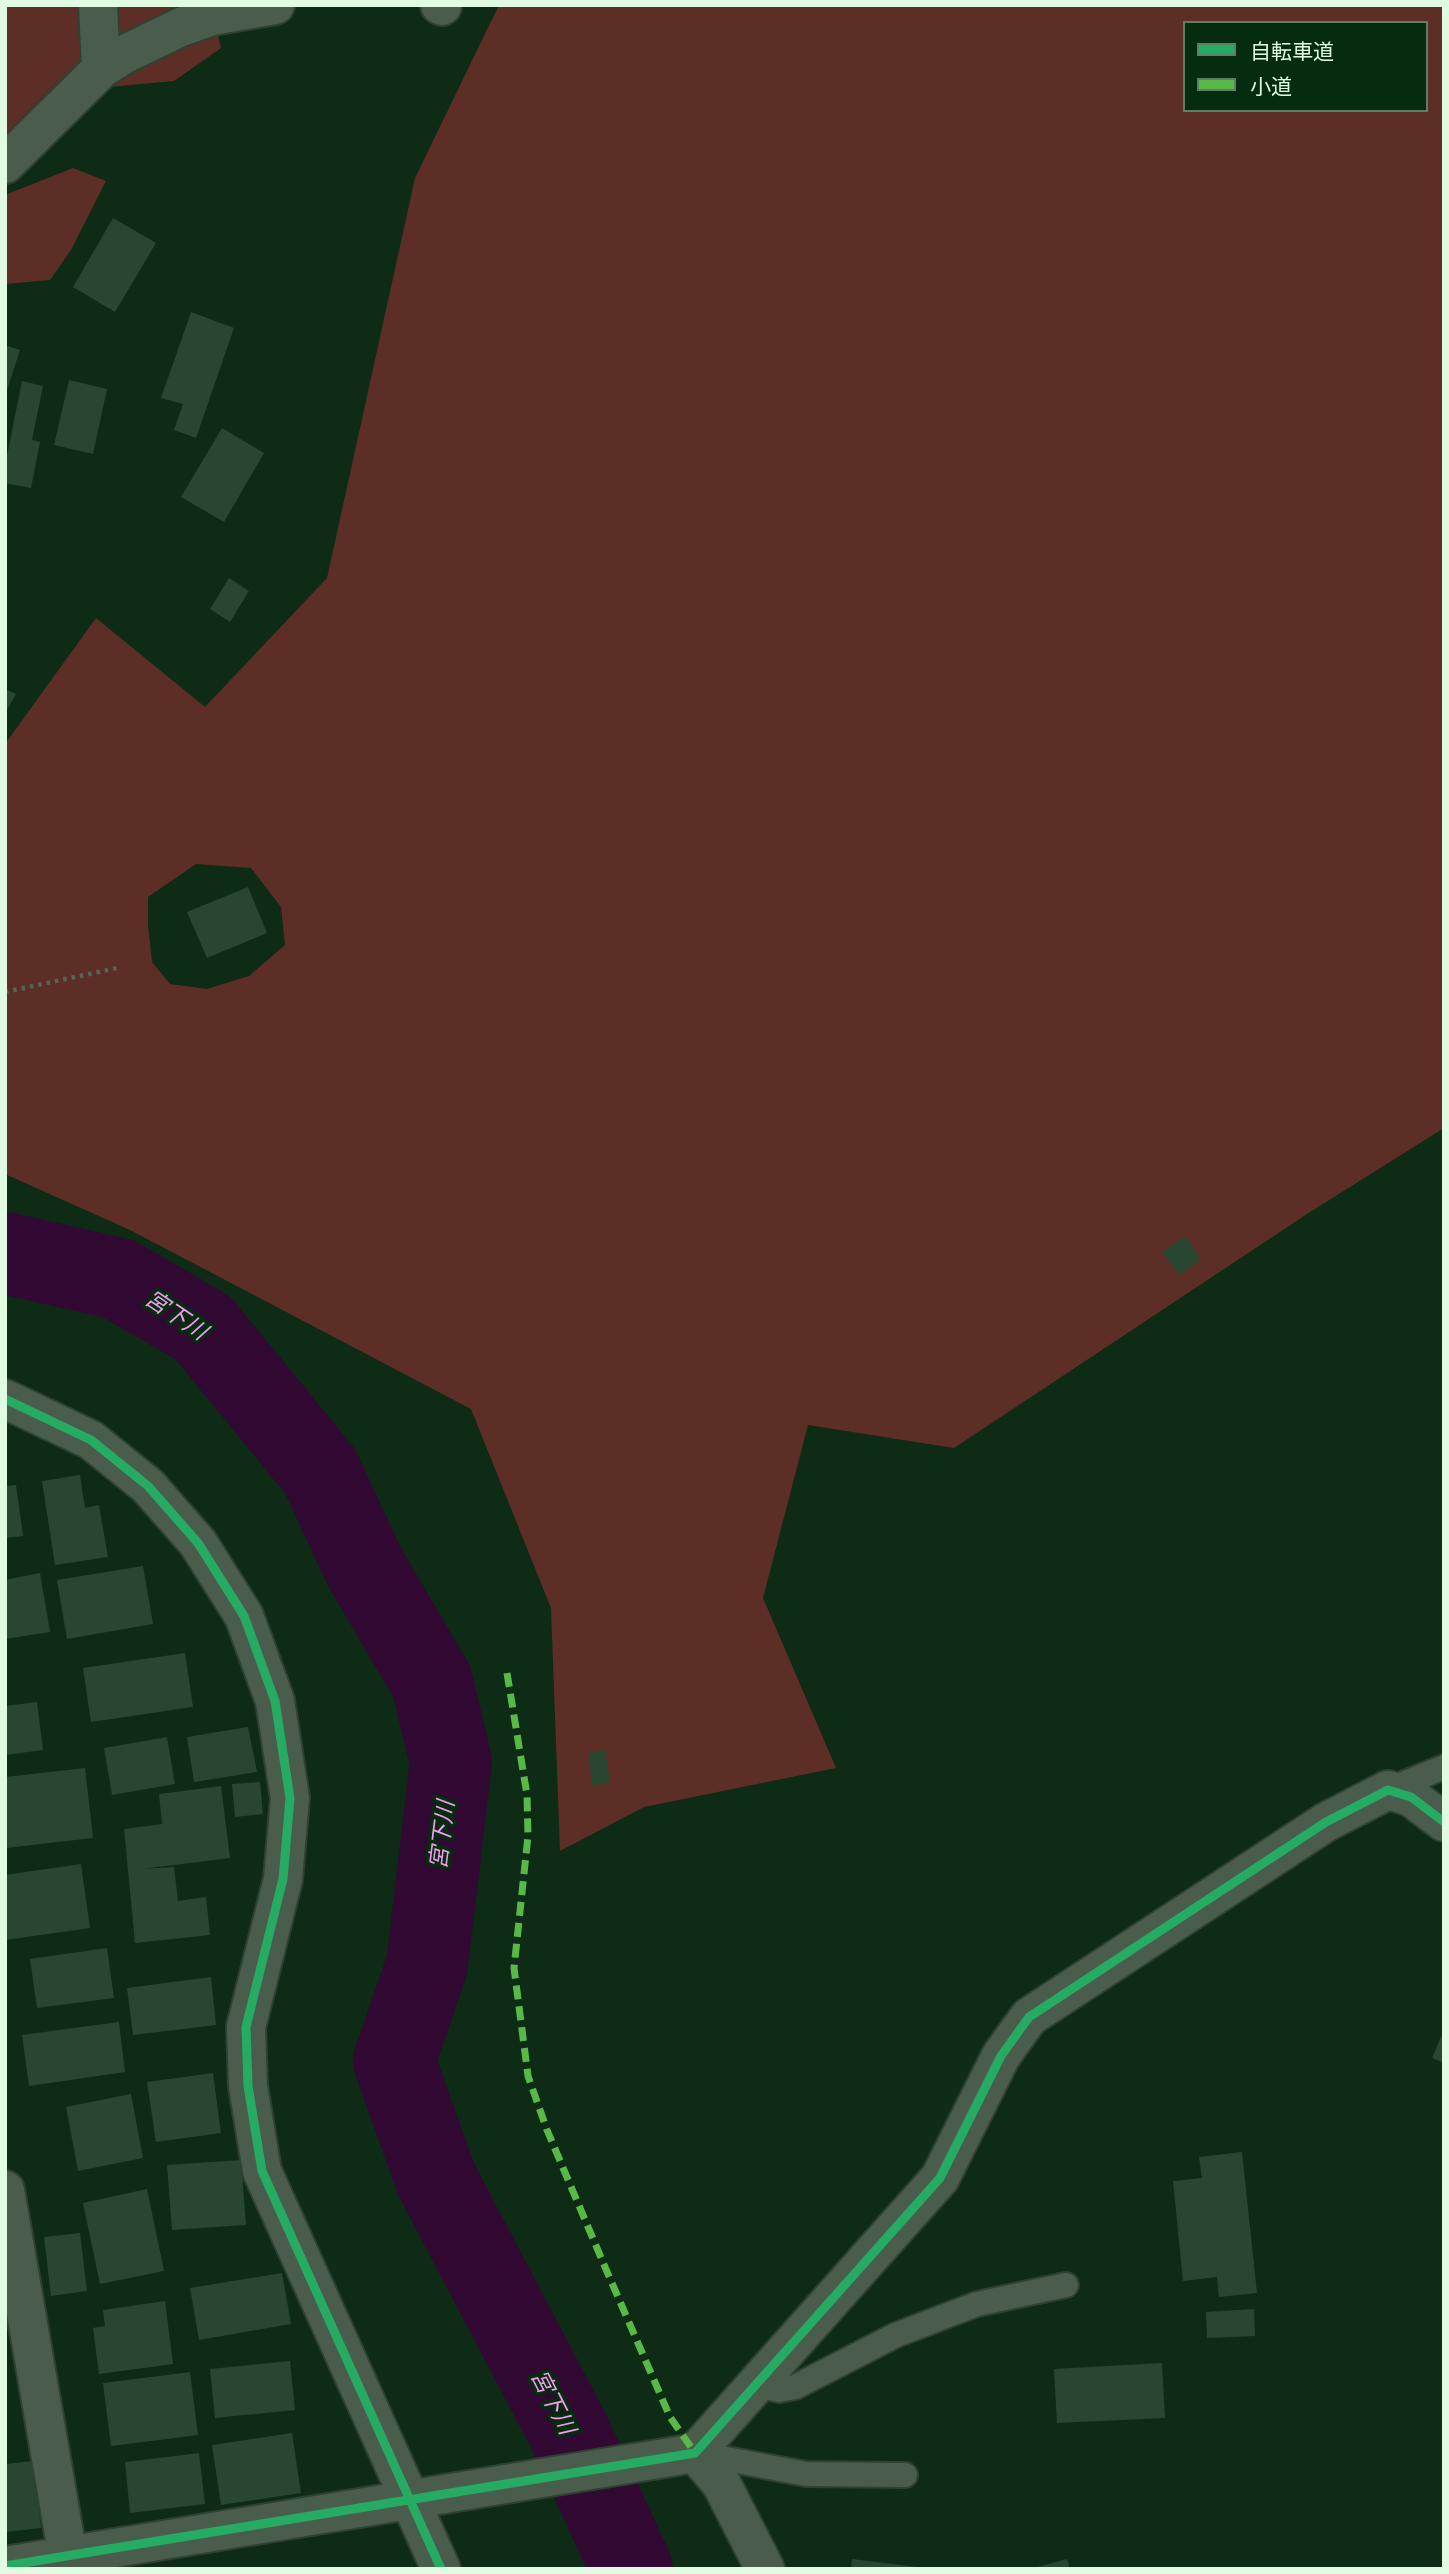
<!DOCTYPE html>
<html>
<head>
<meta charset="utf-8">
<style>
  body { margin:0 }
  #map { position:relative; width:1449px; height:2574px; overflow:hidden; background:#0e2b16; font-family:"Exo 2","Noto Sans JP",sans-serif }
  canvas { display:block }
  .frame { position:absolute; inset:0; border:7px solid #e0fbe2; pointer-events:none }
  .legend { position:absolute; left:1183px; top:21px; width:245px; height:91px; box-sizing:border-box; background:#052c0e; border:2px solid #5d7f63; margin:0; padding:9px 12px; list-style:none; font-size:21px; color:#e0fbe2 }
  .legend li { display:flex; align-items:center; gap:14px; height:35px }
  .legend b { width:35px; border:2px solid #5d7f63 }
</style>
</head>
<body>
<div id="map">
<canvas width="1449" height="2574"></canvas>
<div class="frame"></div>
<ul class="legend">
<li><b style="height:9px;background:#26ab63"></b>自転車道</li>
<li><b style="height:9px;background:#58b947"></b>小道</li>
</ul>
</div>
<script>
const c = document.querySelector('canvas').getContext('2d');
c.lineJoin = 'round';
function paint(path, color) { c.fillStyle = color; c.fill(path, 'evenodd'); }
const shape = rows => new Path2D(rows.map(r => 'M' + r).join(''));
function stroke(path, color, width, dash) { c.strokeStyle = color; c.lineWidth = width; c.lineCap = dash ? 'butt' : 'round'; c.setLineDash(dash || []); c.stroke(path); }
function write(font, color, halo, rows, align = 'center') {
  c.font = font + ' "Exo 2","Noto Sans JP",sans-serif'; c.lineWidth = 7; c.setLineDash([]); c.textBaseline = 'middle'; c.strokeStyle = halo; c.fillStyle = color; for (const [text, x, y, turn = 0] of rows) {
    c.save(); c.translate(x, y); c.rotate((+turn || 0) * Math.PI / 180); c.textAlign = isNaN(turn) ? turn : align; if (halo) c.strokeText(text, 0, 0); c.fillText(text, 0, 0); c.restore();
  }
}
paint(shape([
  [5,5,202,5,214,19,221,48,174,81,108,87,5,133],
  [499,5,1444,5,1444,1128,1307,1214,954,1448,808,1425,763,1598,836,1768,644,1807,560,1851,551,1608,471,1409,130,1230,5,1174,5,744,96,618,205,707,327,578,415,178],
  [1185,23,1426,23,1426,110,1185,110],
  [196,864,251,868,281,907,285,945,249,976,207,989,170,984,152,962,148,925,148,897],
  [73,168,106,181,71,250,50,280,5,284,5,195]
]), '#5d2e26');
stroke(shape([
  [5,1253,119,1279,203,1328,320,1471,364,1566,432,1682,451,1762,427,1965,394,2061,436,2179,568,2430,632,2569]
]), '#310932', 82);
paint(shape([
  [113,218,156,243,115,312,73,287],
  [191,312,234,328,196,438,174,430,183,404,161,398],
  [5,345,20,350,6,393,5,393],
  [69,380,107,389,93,454,54,445],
  [22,381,43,386,32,440,40,442,31,488,5,483,5,466],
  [222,428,264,453,224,522,181,497],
  [229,578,249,591,230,622,210,609],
  [5,689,16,694,5,713],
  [248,887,267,933,207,958,187,912],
  [1185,1236,1201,1259,1179,1275,1162,1252],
  [80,1475,85,1508,99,1505,108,1557,55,1565,42,1481],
  [16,1485,23,1536,5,1538,5,1486],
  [143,1566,153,1624,67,1639,57,1580],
  [40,1573,50,1632,5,1639,5,1580],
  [185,1653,193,1707,91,1722,83,1668],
  [37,1702,43,1750,5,1755,5,1706],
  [248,1727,257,1772,194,1782,187,1737],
  [167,1737,175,1784,112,1795,104,1748],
  [605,1750,610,1783,592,1786,588,1753],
  [85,1768,93,1838,6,1848,5,1777],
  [260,1782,263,1814,235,1817,232,1784],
  [221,1786,230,1858,142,1869,174,1867,178,1901,206,1897,210,1935,135,1943,124,1829,162,1824,159,1794],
  [81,1864,90,1928,5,1940,5,1875],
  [107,1948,114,1998,37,2008,30,1959],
  [211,1977,216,2025,133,2035,127,1988],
  [119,2022,125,2072,29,2086,22,2035],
  [1444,2030,1444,2063,1432,2058],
  [213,2073,221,2133,156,2142,147,2082],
  [131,2094,143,2158,78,2171,66,2107],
  [1242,2152,1257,2293,1219,2297,1217,2277,1183,2281,1173,2181,1202,2178,1199,2157],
  [241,2160,246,2225,172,2230,167,2165],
  [147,2189,164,2271,100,2284,83,2203],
  [80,2233,87,2291,51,2296,44,2237],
  [282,2273,291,2324,199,2340,190,2288],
  [165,2301,173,2364,99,2374,93,2328,105,2326,103,2310],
  [1254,2309,1255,2336,1207,2338,1206,2312],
  [290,2361,295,2410,215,2418,210,2369],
  [1162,2363,1165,2418,1057,2423,1054,2369],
  [190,2372,198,2435,111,2446,103,2383],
  [292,2433,301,2493,221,2505,212,2445],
  [199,2453,205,2504,130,2513,125,2462],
  [33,2461,41,2528,5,2532,5,2464],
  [852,2559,918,2567,918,2569,851,2569],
  [1067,2559,1070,2569,1034,2569,1034,2568]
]), '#294630');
const lane = shape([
  [1388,1790,1444,1767],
  [758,2385,779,2390,795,2387,896,2335,977,2304,1066,2285],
  [695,2453,806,2474,905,2475]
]);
const street = shape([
  [98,5,101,69],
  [440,5,442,6],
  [5,164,101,69,123,55,181,27,212,16,275,5],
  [5,1399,91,1440,148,1486,198,1543,244,1616,275,1701,290,1798,283,1879,246,2027,248,2086,262,2171,441,2569],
  [5,2190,70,2569],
  [695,2453,721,2483,765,2569],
  [5,2566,695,2453,940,2178,1001,2056,1029,2017,1326,1822,1388,1790,1411,1797,1444,1822]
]);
stroke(lane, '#2e4132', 28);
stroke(street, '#2e4132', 42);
stroke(shape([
  [5,992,117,968]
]), '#556658', 4.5, [3.5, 5]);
stroke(lane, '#4a5d4d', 24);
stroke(street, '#4a5d4d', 38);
stroke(shape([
  [507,1673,527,1795,528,1836,514,1968,528,2076,547,2130,605,2267,670,2417,695,2453]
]), '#58b947', 7, [14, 7]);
stroke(shape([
  [5,1399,91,1440,148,1486,198,1543,244,1616,275,1701,290,1798,283,1879,246,2027,248,2086,262,2171,441,2569],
  [5,2566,695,2453,940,2178,1001,2056,1029,2017,1326,1822,1388,1790,1411,1797,1444,1822]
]), '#26ab63', 9);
write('italic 23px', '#f19af0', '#052c0e', [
  ["宮下川",176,1315,34],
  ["宮下川",442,1835,-83],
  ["宮下川",553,2402,63]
]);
</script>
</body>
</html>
